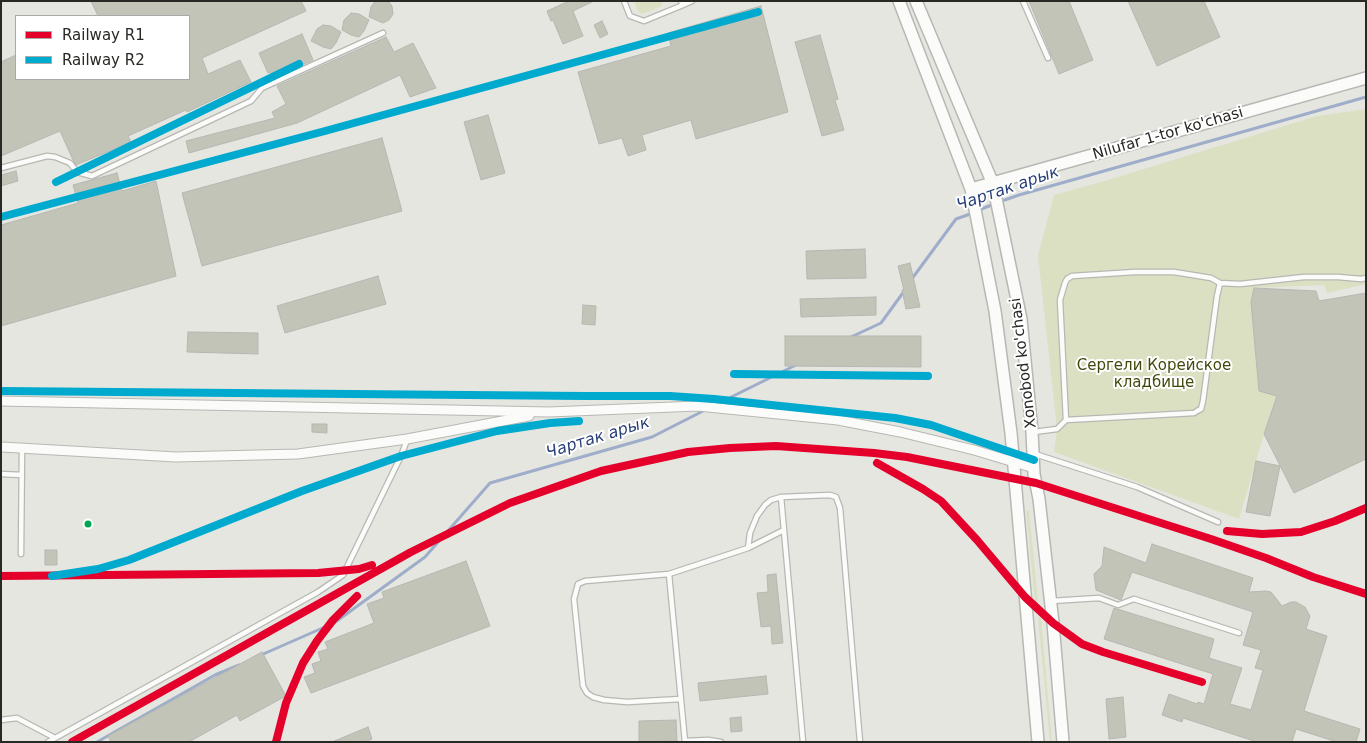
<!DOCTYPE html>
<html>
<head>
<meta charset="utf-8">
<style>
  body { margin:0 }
  #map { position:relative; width:1367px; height:743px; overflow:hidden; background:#e5e6e0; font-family:"DejaVu Sans",sans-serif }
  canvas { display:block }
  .frame { position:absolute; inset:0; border:2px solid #282824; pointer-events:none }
  .legend { position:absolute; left:15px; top:15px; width:175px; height:65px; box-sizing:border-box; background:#fff; border:1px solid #a9a9a7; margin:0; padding:6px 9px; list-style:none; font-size:15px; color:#282824 }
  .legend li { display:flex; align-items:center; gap:10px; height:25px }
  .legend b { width:25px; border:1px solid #a9a9a7 }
</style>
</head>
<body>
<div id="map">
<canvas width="1367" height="743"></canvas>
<div class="frame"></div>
<ul class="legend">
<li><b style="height:6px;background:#e4002b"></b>Railway R1</li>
<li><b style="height:6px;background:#00a9ce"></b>Railway R2</li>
</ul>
</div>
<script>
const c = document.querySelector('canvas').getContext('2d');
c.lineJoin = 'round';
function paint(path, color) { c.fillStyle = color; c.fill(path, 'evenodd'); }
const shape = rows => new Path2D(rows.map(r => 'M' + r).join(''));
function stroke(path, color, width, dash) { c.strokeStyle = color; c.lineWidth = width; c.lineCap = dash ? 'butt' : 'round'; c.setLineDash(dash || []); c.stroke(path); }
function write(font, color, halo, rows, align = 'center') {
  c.font = font + ' "DejaVu Sans",sans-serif'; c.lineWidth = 4; c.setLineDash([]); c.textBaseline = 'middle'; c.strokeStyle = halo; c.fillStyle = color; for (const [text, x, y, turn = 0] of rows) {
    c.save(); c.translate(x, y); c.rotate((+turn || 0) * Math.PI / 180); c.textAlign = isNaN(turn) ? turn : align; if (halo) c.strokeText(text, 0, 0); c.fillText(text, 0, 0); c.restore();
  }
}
paint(shape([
  [634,1,663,1,661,7,642,14,638,11],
  [1366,109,1366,284,1327,293,1324,285,1254,288,1251,302,1259,390,1277,396,1264,434,1239,519,1054,452,1057,429,1038,255,1054,195,1108,180,1317,116],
  [1029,510,1038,602,1035,602,1026,511],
  [1041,617,1052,742,1050,742,1038,618]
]), '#dce0c3');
stroke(shape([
  [999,202,1019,195,1366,97],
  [979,210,994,204],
  [911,280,956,219,973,213],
  [851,337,881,323,905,290],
  [715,405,796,365],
  [261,655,334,623,425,557,490,483,652,437,707,409],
  [97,742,215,675,239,665]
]), '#9eadca', 3);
const building = shape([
  [91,1,301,1,306,11,202,58,208,74,240,60,251,82,187,112,186,110,128,136,131,142,76,165,73,160,60,131,1,156,1,62,16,55,16,79,189,79,189,16,98,16,91,1],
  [375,1,388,1,392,6,393,14,389,20,383,23,369,17,371,7,375,1],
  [569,1,594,1,573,11,583,36,563,44,553,20,551,21,547,11,569,1],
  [1029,1,1069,1,1093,60,1059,74,1029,1],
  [1128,1,1204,1,1220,37,1157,66,1128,1],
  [761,6,788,112,696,139,691,120,642,135,646,150,628,156,622,138,599,144,578,72,671,46,668,33,761,6],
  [351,13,359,14,369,20,364,31,359,37,351,35,342,30,344,20,351,13],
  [602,21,608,34,600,38,594,25,602,21],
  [323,25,331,26,341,32,336,43,331,49,323,47,311,41,317,29,323,25],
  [302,34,313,60,273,78,270,72,268,73,259,53,302,34],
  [820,35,838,99,835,100,844,130,822,136,795,42,820,35],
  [386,37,394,52,413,43,436,88,410,97,400,75,297,123,189,153,186,141,275,118,272,112,286,104,277,86,386,37],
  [488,115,505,173,481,180,464,122,488,115],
  [382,138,402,211,202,266,182,193,382,138],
  [16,171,18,181,1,186,1,175,16,171],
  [117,173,122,191,156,181,176,276,1,326,1,225,78,203,73,185,117,173],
  [865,249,866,278,807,279,806,251,865,249],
  [910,263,920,307,906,309,902,290,904,290,898,266,910,263],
  [378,276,386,304,285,333,277,306,378,276],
  [1254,288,1316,291,1319,301,1366,293,1366,459,1294,493,1264,434,1277,396,1259,391,1251,302,1254,288],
  [876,297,876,315,801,317,800,299,876,297],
  [583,305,596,306,595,325,582,324,583,305],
  [188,332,258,333,258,354,187,352,188,332],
  [785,336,921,336,921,367,785,366,785,336],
  [312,424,327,424,327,433,312,432,312,424],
  [1256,461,1280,466,1270,516,1246,512,1256,461],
  [1152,544,1253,578,1249,592,1266,591,1271,592,1282,606,1291,602,1296,602,1305,607,1310,616,1306,629,1327,636,1304,711,1360,729,1356,742,1337,742,1296,729,1292,742,1257,742,1183,718,1182,722,1162,715,1169,694,1197,704,1198,702,1204,704,1213,674,1104,639,1114,608,1214,639,1209,658,1242,668,1230,704,1251,710,1263,670,1255,668,1261,650,1243,645,1253,612,1132,572,1121,600,1096,590,1094,574,1102,566,1104,547,1146,563,1152,544],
  [45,550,57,550,57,565,45,565,45,550],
  [466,561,490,626,311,693,304,677,315,673,312,664,321,661,318,652,328,649,325,642,374,623,367,604,384,598,382,592,466,561],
  [776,574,783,643,772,644,771,626,761,627,757,593,768,592,767,575,776,574],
  [262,652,286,696,240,721,237,715,189,742,111,742,108,736,262,652],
  [766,676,768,694,700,701,698,683,766,676],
  [1123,697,1126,737,1109,739,1106,699,1123,697],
  [741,717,742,731,731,732,730,718,741,717],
  [676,720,677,741,639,742,639,721,676,720],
  [368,727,372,739,364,742,332,742,368,727]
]);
paint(building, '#c2c4b7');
stroke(building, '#b6b7b2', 1);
const service = shape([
  [624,1,630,16,644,21,683,5,681,1],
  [1023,1,1048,58],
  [683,5,692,1],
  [1,168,47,156,55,157,70,163,77,172,92,176,251,101,262,88,383,33],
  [1066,420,1060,300,1065,283,1067,279,1072,276,1135,272,1174,272,1211,278,1220,283,1240,284,1304,277,1338,277,1361,279,1366,278],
  [1034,432,1057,429,1066,420,1194,413,1197,411,1201,409,1203,401,1217,296,1220,283],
  [1035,454,1137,487,1218,522],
  [1,474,22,475],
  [781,497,803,742],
  [748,548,750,533,757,516,765,505,771,500,781,497,830,495,836,497,840,508,860,742],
  [21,554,22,448],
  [669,574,585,581,578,584,574,599,583,686,587,693,593,697,604,700,627,702,681,699],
  [1051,601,1099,598,1118,605,1134,599,1239,633],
  [1,720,17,718,55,738],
  [685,741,708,740,721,742],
  [48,742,318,592,343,575,401,456,407,440],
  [685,742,669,574,748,548,784,530]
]);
const minor = shape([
  [1,401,549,412,698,406,838,420,900,432,974,450,1034,468],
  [2,447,176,457,298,454,407,439,529,416]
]);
const tertiary = shape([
  [899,1,971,189,995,311,1011,433,1038,742],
  [916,1,993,184,1021,319,1032,432,1034,474,1039,499,1053,623,1063,742],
  [971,189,1366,78]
]);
stroke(service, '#b7b8b3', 7);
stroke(minor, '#b7b8b3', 11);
stroke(tertiary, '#b7b8b3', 14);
stroke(service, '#fbfbfa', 4.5);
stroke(minor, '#fbfbfa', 9);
stroke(tertiary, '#fbfbfa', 11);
stroke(shape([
  [877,463,923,489,941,501,977,540,1025,597,1053,623,1082,644,1103,652,1202,682],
  [1227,531,1262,534,1301,532,1335,521,1366,508],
  [1,576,318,573,359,569,372,565],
  [72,742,411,552,510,503,601,471,688,452,730,448,776,446,874,453,907,457,1036,483,1211,539,1266,558,1313,577,1366,594],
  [276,742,286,703,303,663,317,641,333,620,357,596]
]), '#e4002b', 8);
stroke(shape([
  [56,182,299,64],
  [1,217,325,131,758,12],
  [734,374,928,376],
  [1,391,585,396,670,396,714,399,895,418,931,425,1034,460],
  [52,576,98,569,129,560,302,491,401,456,497,431,550,423,579,421]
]), '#00a9ce', 8);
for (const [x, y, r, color] of [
  [88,524,4.5,"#00a651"]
]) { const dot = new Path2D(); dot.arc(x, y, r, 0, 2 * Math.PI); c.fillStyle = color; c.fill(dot); stroke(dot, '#fff', 2); }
write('15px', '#282824', '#fff', [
  ["Nilufar 1-tor ko'chasi",1168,134,-16],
  ["Xonobod ko'chasi",1024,363,-97]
]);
write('15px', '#43490c', '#fff', [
  ["Сергели Корейское",1154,366],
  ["кладбище",1154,383]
]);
write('italic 16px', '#273e77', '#fff', [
  ["Чартак арык",1008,189,-19],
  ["Чартак арык",598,438,-17]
]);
</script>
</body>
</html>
